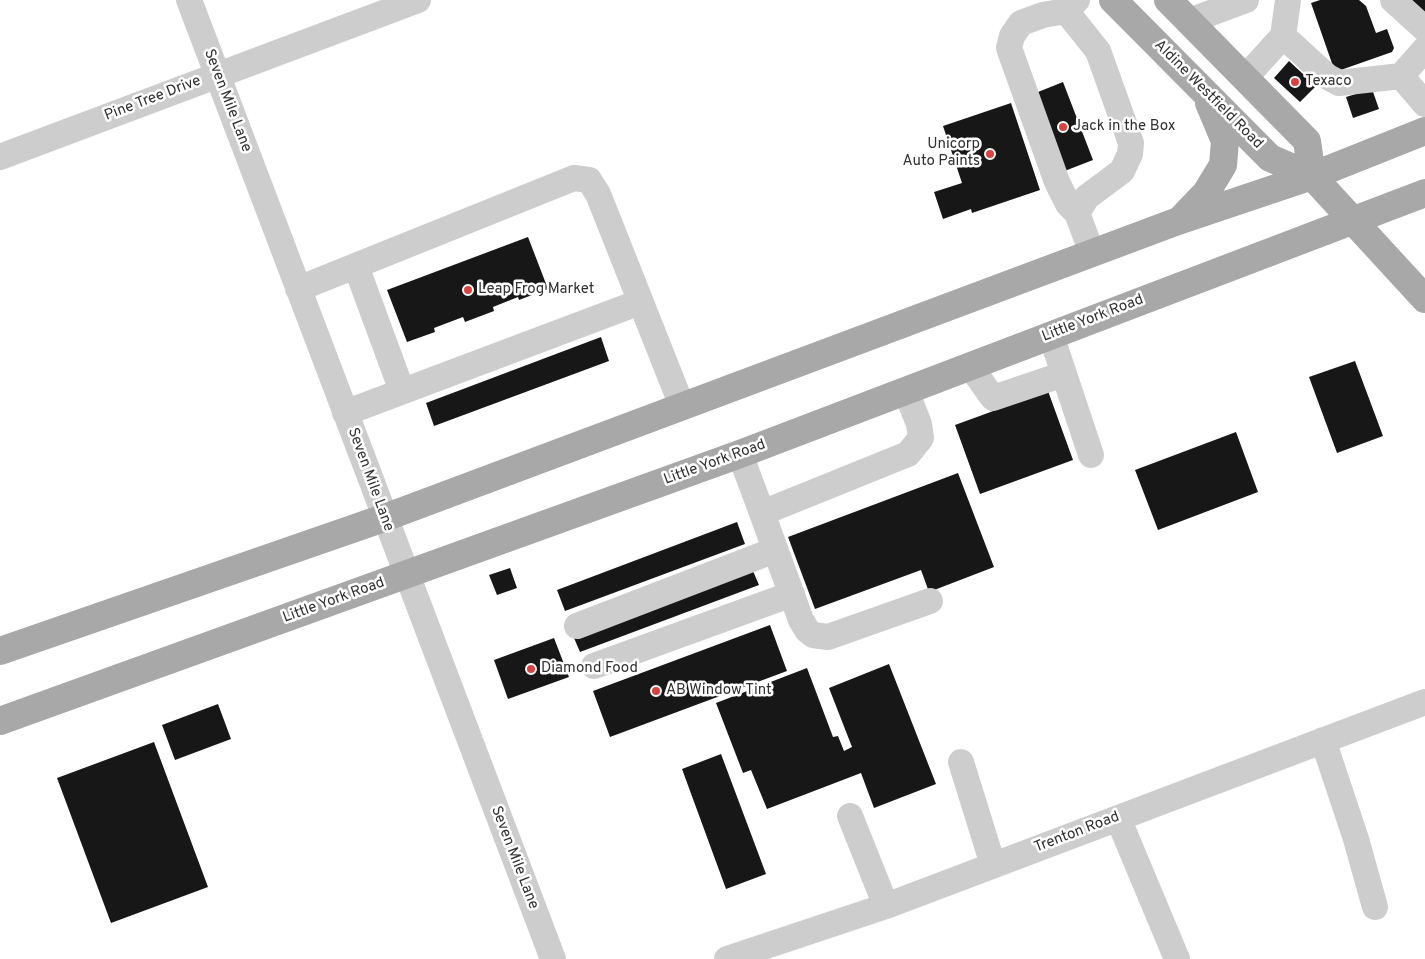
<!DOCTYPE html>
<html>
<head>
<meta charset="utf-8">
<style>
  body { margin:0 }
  canvas { display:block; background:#fff }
</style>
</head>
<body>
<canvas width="1425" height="959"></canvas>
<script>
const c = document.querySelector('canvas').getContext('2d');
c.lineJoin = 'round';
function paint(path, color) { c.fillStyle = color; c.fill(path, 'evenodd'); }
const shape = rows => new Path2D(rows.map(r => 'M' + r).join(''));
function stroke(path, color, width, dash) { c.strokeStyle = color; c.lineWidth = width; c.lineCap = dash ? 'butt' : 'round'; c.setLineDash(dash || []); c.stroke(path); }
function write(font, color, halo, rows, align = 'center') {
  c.font = font + ' Overpass,sans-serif'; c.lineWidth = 5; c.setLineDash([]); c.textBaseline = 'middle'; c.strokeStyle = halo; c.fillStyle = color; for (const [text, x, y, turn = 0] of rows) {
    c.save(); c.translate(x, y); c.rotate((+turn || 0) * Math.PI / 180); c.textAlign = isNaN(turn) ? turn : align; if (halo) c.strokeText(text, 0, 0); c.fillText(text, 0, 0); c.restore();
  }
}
paint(shape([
  [1320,0,1359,0,1366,6,1376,33,1387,29,1394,48,1392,52,1335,72,1311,3],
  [1409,0,1425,0,1425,15],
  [1289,61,1316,86,1300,102,1274,78],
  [1063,82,1093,160,1062,172,1033,94],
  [1372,89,1379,109,1353,118,1346,97],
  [1011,103,1040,190,972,213,971,209,943,219,934,192,962,183,943,126],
  [528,237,548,289,519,300,518,297,493,307,494,311,465,322,463,317,434,328,435,332,407,342,387,290],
  [601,337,609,361,434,426,426,403],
  [1355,361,1383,436,1337,453,1309,377],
  [1048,391,1073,460,980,494,955,425],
  [1236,432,1258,492,1158,530,1135,470],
  [958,473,994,567,929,592,921,570,815,609,788,537],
  [737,522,745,544,565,611,557,590],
  [510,568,517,588,497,595,489,575],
  [753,571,759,585,580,652,574,638],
  [770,625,787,671,610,737,593,691],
  [554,638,569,677,508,699,494,660],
  [889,664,936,784,874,808,861,773,767,809,751,770,743,773,716,703,807,668,833,737,838,736,844,751,852,747,829,688],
  [218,704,231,739,175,760,162,725],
  [154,742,208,887,111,923,57,778],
  [721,754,766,874,726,889,682,769]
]), '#171717');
stroke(shape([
  [189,0,553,959],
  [1077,0,1066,11,1098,51,1131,143,1130,154,1122,171,1087,197,1077,213,1092,253],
  [1393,0,1425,29],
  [1066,11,1043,15,1021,23,1012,36,1009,48,1057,182,1068,204,1077,213],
  [1189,21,1246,0],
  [1283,36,1328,77,1339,83,1401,76,1425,104],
  [1401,76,1425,49],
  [1245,78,1283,36,1288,0],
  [0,157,418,0],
  [356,266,402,391],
  [298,289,574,178,589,180,598,194,682,406],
  [1051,335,1091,455],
  [970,366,993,398,1064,374],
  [345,413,640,302],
  [740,454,762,513,908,454,921,438,919,424,906,391],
  [762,513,801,620,807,630,813,635,828,637,930,601],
  [577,626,775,550],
  [594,666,792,594],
  [1323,740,1356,839,1375,907],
  [961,762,993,865],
  [850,816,886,906],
  [1118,818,1177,959],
  [727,959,886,906,1425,702]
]), '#cdcdcd', 26);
stroke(shape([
  [1113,0,1270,158,1312,176,1425,299],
  [1168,0,1307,141,1312,176],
  [1182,218,1206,193,1223,165,1225,141,1209,103],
  [0,651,384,518,1178,221,1312,176,1425,131],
  [0,721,740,454,1425,193]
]), '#a8a8a8', 28);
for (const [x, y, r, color] of [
  [1295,82,5,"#d74342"],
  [1063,127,5,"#d74342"],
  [990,154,5,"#d74342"],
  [468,290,5,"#d74342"],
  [531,669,5,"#d74342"],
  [656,691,5,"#d74342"]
]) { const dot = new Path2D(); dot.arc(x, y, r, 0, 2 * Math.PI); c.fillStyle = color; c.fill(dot); stroke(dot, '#fff', 2); }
write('15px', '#303030', '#fff', [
  ["Texaco",1305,82],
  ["Jack in the Box",1073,127],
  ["Unicorp",980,145,"right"],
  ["Auto Paints",980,162,"right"],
  ["Leap Frog Market",478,290],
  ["Diamond Food",541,669],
  ["AB Window Tint",666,691]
], 'left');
write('15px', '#303030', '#fff', [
  ["Aldine Westfield Road",1208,95,45],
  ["Pine Tree Drive",153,99,-21],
  ["Seven Mile Lane",227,101,69],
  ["Little York Road",1093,319,-21],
  ["Little York Road",715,463,-20],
  ["Seven Mile Lane",370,480,70],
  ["Little York Road",334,601,-20],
  ["Trenton Road",1077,833,-21],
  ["Seven Mile Lane",514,858,69]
]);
</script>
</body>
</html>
